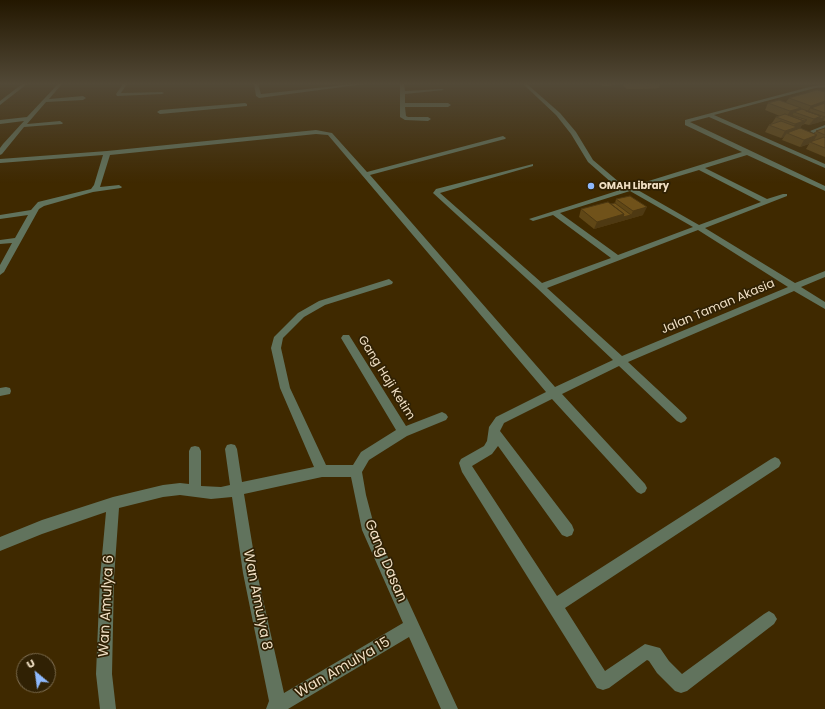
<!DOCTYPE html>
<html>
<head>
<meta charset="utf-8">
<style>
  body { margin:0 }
  #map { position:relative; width:825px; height:709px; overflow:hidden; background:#3f2900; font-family:Poppins,sans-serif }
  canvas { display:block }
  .north { position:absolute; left:16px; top:653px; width:40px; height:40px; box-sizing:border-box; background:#302104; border:1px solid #7d6d51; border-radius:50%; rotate:331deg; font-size:11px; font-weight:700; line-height:16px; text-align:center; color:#f1e0c5 }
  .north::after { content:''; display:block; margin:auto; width:14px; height:18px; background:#8eb9fd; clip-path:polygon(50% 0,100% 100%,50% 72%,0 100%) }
</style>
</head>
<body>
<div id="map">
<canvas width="825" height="709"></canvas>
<div class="north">U</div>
</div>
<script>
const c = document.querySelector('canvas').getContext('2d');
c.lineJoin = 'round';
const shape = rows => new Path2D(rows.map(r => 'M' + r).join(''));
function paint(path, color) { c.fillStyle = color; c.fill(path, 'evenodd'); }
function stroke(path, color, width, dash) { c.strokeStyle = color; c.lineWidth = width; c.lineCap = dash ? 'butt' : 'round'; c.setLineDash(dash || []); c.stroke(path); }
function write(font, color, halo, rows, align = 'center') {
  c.font = font + ' Poppins,sans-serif'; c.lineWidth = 3.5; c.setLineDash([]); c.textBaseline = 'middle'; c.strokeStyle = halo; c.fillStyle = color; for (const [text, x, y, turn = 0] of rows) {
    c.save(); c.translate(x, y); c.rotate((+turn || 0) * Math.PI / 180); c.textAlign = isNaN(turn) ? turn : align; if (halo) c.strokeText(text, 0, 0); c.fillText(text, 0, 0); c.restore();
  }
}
paint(shape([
  [22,84,27,84,0,105,0,101,22,84],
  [58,84,62,84,49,99,83,96,86,98,83,100,46,102,27,124,60,121,63,123,62,124,24,127,2,154,0,155,0,148,3,144,24,121,0,124,0,120,27,117,58,84],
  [123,84,127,84,121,93,162,92,164,93,162,94,117,96,116,94,123,84],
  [254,84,258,84,261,94,353,84,365,84,259,98,256,96,254,84],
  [400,84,404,84,405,91,442,89,444,90,405,94,405,103,448,103,451,105,448,107,405,107,406,116,408,117,428,117,431,119,428,121,405,120,400,117,400,84],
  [523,84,527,84,560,113,576,132,593,160,626,188,742,152,685,125,685,120,813,86,825,85,825,87,815,88,714,115,825,164,825,168,709,117,690,122,825,186,825,191,823,190,747,155,705,168,767,199,783,194,787,194,787,196,705,228,795,283,825,271,825,277,801,287,825,302,825,309,794,291,628,362,685,415,687,418,685,421,681,423,677,421,619,366,562,394,645,484,647,488,645,492,641,494,637,492,552,399,504,423,500,431,572,525,574,530,572,535,567,537,562,535,498,446,492,454,472,466,557,596,771,459,775,457,779,459,781,463,779,467,565,608,605,671,645,644,660,648,669,661,682,674,764,614,769,611,774,614,777,619,774,624,687,691,681,693,675,691,657,673,649,661,647,660,609,688,603,690,597,688,462,472,459,463,461,459,484,446,487,441,489,427,496,417,546,392,328,135,316,134,110,155,100,187,119,185,122,187,121,188,93,192,44,206,39,209,4,272,0,275,0,265,12,243,0,244,0,240,15,238,28,215,0,219,0,215,31,210,38,202,91,189,94,185,103,155,0,163,0,159,107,151,316,130,332,133,367,172,503,136,506,138,505,139,370,175,555,387,613,360,538,289,433,193,436,189,533,164,533,166,440,193,542,283,611,258,553,215,533,221,529,219,620,190,588,162,571,134,556,115,523,84],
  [699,170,761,202,699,225,636,189,699,170],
  [630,191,693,227,618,255,560,213,630,191],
  [698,230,788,287,622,356,547,288,698,230],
  [245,103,247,104,247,106,160,114,157,112,160,110,245,103],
  [825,125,825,129,813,133,810,131,825,125],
  [389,279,393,282,392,284,325,305,304,317,283,338,281,348,290,388,326,465,353,465,361,452,396,430,341,338,343,335,349,335,406,426,442,412,446,414,448,417,446,420,407,436,369,460,362,472,366,495,375,529,458,709,441,709,409,637,288,709,266,709,269,701,243,573,232,497,211,499,180,495,163,497,119,508,114,578,112,674,116,709,100,709,96,674,100,578,106,512,42,534,0,551,0,537,42,520,113,497,163,485,180,483,189,484,189,451,191,447,195,446,199,447,201,451,201,486,221,487,230,485,225,449,227,445,231,444,235,445,237,449,242,482,314,467,280,388,271,348,274,337,298,313,319,301,389,279],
  [322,477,351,477,362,530,403,623,284,693,257,573,244,494,322,477],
  [6,387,10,388,11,391,10,394,0,396,0,388,6,387]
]), '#61735d');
paint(shape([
  [599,84,617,84,616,85,603,86],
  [624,84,658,84,660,85,659,88,645,89,643,88,643,89,627,89,623,86],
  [825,92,825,121,823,121,809,125,805,124,802,125,800,128,795,130,814,134,816,131,825,128,825,157,806,149,809,144,800,147,782,140,784,137,781,138,765,132,769,125,772,123,776,117,780,116,765,110,768,103,786,102,789,98],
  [616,199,643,215,594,229,579,217,581,209,615,203]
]), '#604716');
paint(shape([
  [604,84,617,84,616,85,603,86],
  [825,101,825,107,811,108,808,112,807,112,811,106],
  [801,108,798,113,794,112,792,116,786,118,790,111],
  [821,116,817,123,809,125,814,119],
  [825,117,823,121,817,123,819,119],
  [807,120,804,124,802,125,800,128,796,129,793,134,787,133,784,137,781,138,785,131,792,129,795,124],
  [817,135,813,142,810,142,809,144,800,147,804,140],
  [647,207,643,215,594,229,597,222,624,214,631,215,633,211]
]), '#4e3912');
const building = shape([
  [644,84,658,84,660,85,646,86,644,84],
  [817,90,825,92,825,101,811,106,789,98,817,90],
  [779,100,801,108,790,111,768,103,779,100],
  [825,104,825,113,811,108,825,103,825,104],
  [802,109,821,116,814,119,794,112,802,109],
  [806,111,825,117,819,119,821,116,806,111],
  [785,114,804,121,795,124,776,117,785,114],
  [789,115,791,115,807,120,804,121,789,115],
  [781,121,797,127,785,131,769,125,781,121],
  [800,128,817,135,804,140,787,133,800,128],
  [825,128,825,135,816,131,825,128],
  [824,137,825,138,825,148,810,142,824,137],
  [630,196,647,207,633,211,616,199,630,196],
  [608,202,624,214,597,222,581,209,608,202],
  [615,203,631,215,623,217,624,214,611,204,615,203]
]);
paint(building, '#70521a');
stroke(building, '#4e3912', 1);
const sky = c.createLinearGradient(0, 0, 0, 183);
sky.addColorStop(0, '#231700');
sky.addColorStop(0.46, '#524937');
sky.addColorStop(1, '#52493700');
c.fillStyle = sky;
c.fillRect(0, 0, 825, 183);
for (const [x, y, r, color] of [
  [591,186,4,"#8eb9fd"]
]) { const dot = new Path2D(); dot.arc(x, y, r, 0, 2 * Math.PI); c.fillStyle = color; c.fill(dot); stroke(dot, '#302104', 1.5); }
write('bold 10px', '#f1e0c5', '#302104', [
  ["OMAH Library",599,186]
], 'left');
write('12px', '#f1e0c5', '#302104', [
  ["Jalan Taman Akasia",718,307,-23],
  ["Gang Haji Ketim",386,378,58]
]);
write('14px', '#f1e0c5', '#302104', [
  ["Gang Dasan",385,561,67],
  ["Wan Amulya 8",257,600,79],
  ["Wan Amulya 6",107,606,-87],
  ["Wan Amulya 15",343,668,-30]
]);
</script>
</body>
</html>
